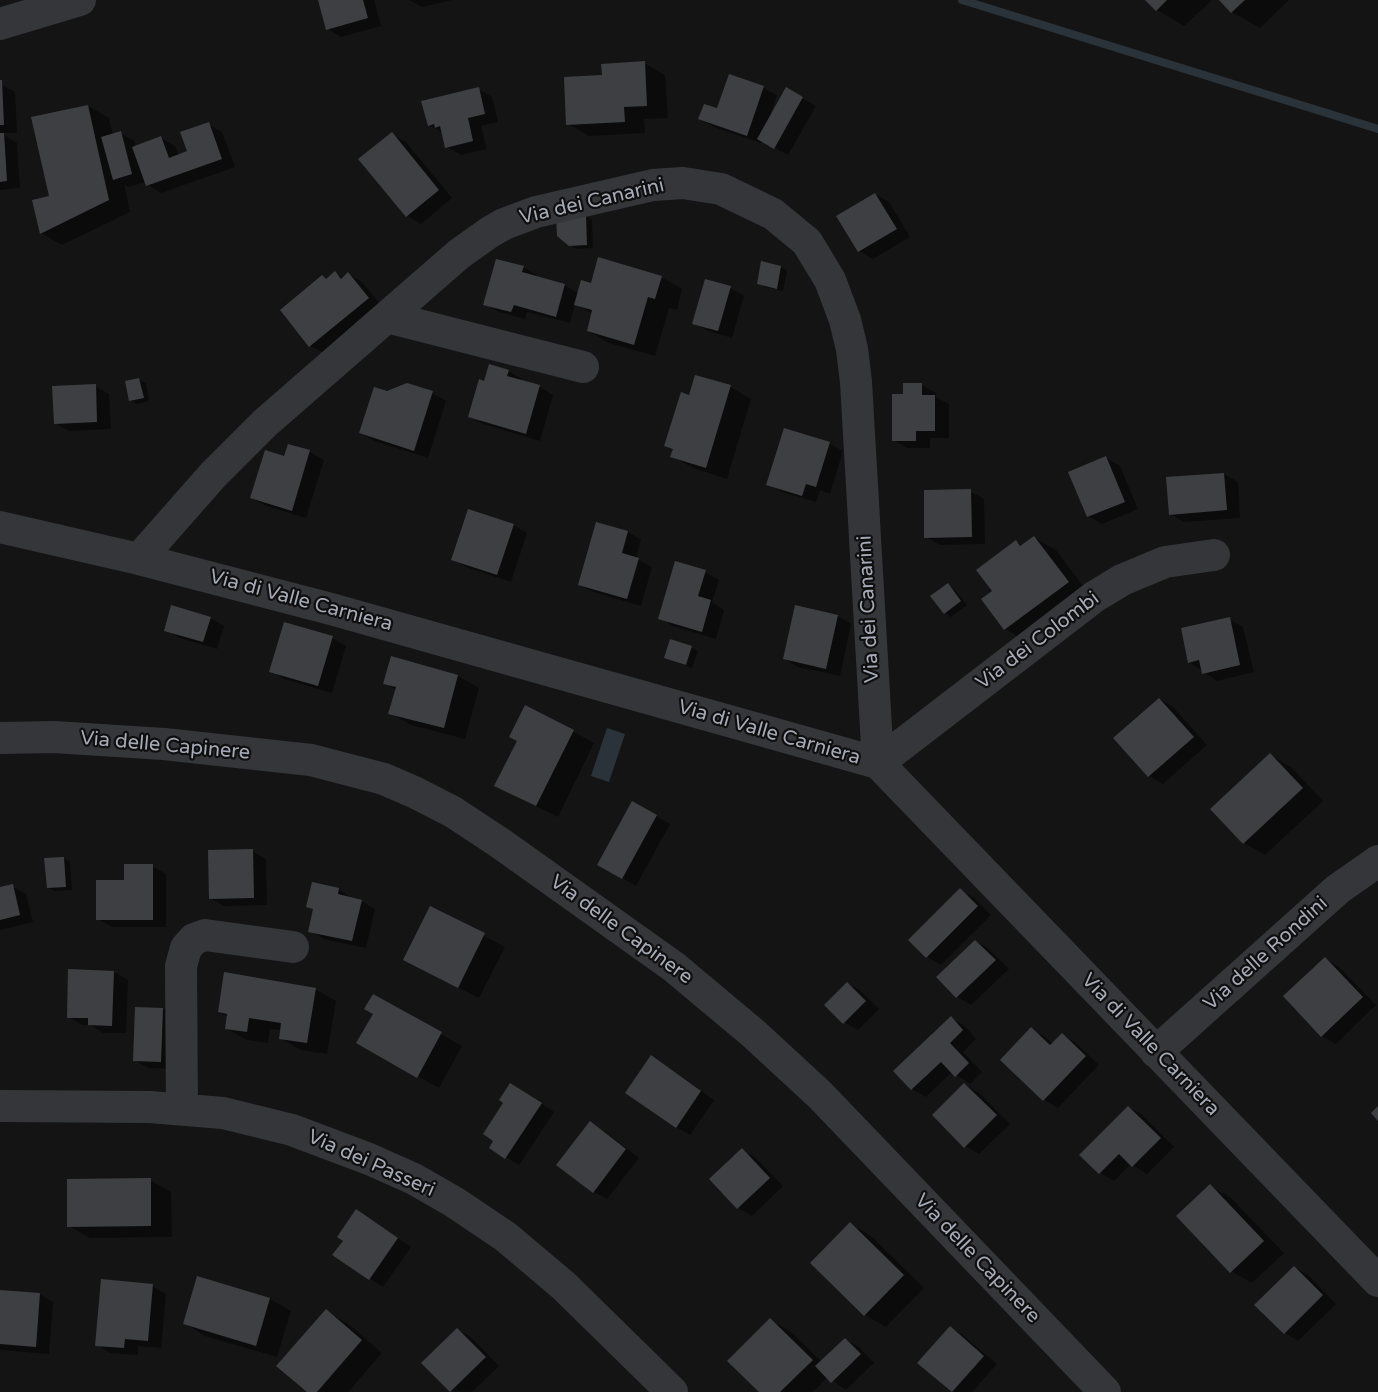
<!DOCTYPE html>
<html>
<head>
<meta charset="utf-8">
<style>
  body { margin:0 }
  canvas { display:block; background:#141415 }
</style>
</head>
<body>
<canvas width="1378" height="1392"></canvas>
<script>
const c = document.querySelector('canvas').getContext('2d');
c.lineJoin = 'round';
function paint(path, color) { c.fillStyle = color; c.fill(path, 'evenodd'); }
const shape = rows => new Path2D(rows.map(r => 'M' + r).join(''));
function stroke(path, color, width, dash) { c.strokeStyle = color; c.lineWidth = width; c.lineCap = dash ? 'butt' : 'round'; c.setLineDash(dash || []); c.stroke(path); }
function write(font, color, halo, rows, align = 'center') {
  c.font = font + ' "Varela Round",sans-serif'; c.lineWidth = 4.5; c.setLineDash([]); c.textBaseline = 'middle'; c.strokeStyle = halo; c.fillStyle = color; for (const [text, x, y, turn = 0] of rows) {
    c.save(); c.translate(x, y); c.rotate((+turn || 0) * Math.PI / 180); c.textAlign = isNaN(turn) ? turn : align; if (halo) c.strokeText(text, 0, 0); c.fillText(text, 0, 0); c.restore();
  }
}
paint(shape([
  [607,728,625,734,609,782,591,776]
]), '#2a3339');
paint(shape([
  [325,0,374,0,381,26,341,37,328,29],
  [409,0,452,0,422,7],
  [1147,0,1212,0,1184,26,1157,10],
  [1221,0,1289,0,1260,28,1232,12],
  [644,63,665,75,668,118,644,119,645,133,589,136,568,124,604,76],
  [0,84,15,92,17,133,1,133,17,143,20,188,0,190],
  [763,88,777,95,771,113,773,114,786,89,816,106,788,155,762,140,761,143,714,127,700,119],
  [478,89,492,97,498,122,481,126,487,149,461,155,447,147,443,133,429,125],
  [88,106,109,118,113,135,120,133,134,141,136,147,161,138,175,146,179,156,189,152,208,124,222,132,235,167,161,193,148,185,146,182,128,187,124,184,130,212,62,245,41,233,51,197],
  [392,134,406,142,452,198,421,224,407,216],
  [875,194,889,202,910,237,873,259,859,251],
  [585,216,592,220,593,248,576,249,569,245],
  [523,267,537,275,536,277,565,285,579,294,592,284,661,277,682,289,677,310,669,308,655,356,609,343,588,331,593,314,575,304,570,323,527,312,525,319,499,312,485,304],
  [781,267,787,271,783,291,765,287,759,284],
  [335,273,344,278,349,274,362,282,382,306,324,353,310,346,327,280],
  [730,288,744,296,732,338,708,331,694,323],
  [508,371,522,379,521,381,540,387,553,395,540,441,483,424,470,417,485,383],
  [139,380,146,383,149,401,137,404,131,400],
  [922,385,936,393,936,397,949,404,949,438,930,438,930,448,907,448,893,440,905,396],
  [95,386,109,394,111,429,69,431,55,423],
  [730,387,751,399,727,479,693,468,672,456],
  [387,393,432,393,446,401,428,458,374,441,361,433],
  [829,443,843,451,830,494,820,490,816,502,782,492,768,484],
  [289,446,310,452,324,460,306,518,266,506,252,498,285,458],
  [1106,458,1120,466,1138,509,1102,524,1088,516],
  [1224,474,1238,482,1240,518,1184,522,1170,514],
  [970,491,984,499,985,544,940,545,926,537],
  [513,525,527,533,511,582,466,567,453,559],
  [628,532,641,540,636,558,652,567,641,606,593,592,579,584],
  [1035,538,1056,550,1089,594,1026,641,1005,629,994,591,1016,542,1023,546],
  [705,572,719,580,712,602,724,610,716,639,673,626,660,618],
  [948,585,954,589,967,605,951,617,945,613],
  [838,616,851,624,840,676,798,667,785,659],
  [210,618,224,626,217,649,180,638,166,630],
  [1229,619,1243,627,1254,672,1217,681,1189,662],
  [332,638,346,646,332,693,284,679,271,671],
  [691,647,698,651,692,668,666,658],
  [392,658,458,676,479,688,465,739,411,725,390,713,396,690,385,683],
  [1160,699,1173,707,1207,745,1163,784,1149,776,1115,738],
  [573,731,594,743,558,817,517,797],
  [1270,755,1291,767,1323,801,1265,855,1244,843],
  [633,803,670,824,636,886,599,865],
  [252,851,266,859,267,905,224,906,210,898],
  [64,858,70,862,72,890,55,891,48,888],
  [152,866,166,874,166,927,112,927,98,919,126,881],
  [12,886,26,894,33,922,0,930,0,889],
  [339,889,352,899,361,901,375,909,366,948,324,939,310,931,315,910,308,906],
  [960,890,974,898,991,915,941,965,927,957],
  [431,908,505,947,479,998,405,960],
  [975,941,989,949,1009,969,971,1005,957,997,938,977],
  [1325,959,1339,967,1376,1005,1336,1044,1322,1036],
  [114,972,128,980,126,1033,103,1033,91,1025,82,1025,69,1017],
  [847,983,861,991,879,1009,858,1030,844,1022],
  [315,989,336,1001,327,1054,301,1050,280,1038,281,1030,270,1029,268,1043,247,1040,226,1028,228,1017,219,1012],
  [373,996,462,1046,439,1088,358,1043,375,1013],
  [163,1009,177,1017,175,1069,148,1068,134,1060],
  [951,1018,965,1026,976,1039,963,1052,982,1072,970,1084,952,1072,926,1097,912,1089,895,1071],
  [1031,1029,1045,1037,1053,1044,1062,1035,1076,1043,1099,1065,1058,1108,1044,1100,1002,1060],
  [665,1065,714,1100,690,1135,676,1127],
  [964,1084,978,1092,1010,1124,979,1154,965,1146],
  [524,1092,554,1112,519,1165,506,1157],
  [1128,1107,1142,1115,1174,1147,1147,1174,1131,1164,1114,1181,1100,1173],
  [590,1123,604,1131,639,1158,607,1199,594,1192],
  [742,1150,756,1158,783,1186,752,1216,738,1208],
  [150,1180,171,1192,172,1237,90,1238,69,1226],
  [1210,1186,1231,1198,1284,1253,1252,1283,1231,1271],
  [370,1219,411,1247,383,1287,334,1255,345,1240],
  [850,1224,871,1236,924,1288,886,1327,865,1315],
  [1294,1268,1308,1275,1336,1304,1298,1341,1285,1333],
  [152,1286,166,1294,161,1348,138,1346,138,1355,110,1353,97,1345],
  [0,1292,39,1294,53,1302,49,1354,0,1350],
  [270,1299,291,1311,277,1357,205,1336,184,1323],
  [326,1311,347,1323,382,1353,348,1392,309,1392],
  [770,1320,791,1332,822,1362,845,1339,859,1347,874,1363,846,1390,828,1377,813,1392,761,1392],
  [951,1328,964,1336,997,1364,972,1392,952,1392,920,1363],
  [458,1330,472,1338,499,1366,472,1392,451,1391,424,1363]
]), '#0007');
stroke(shape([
  [962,0,1378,129]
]), '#2a3339', 8);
paint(shape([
  [318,0,363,0,368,18,326,30],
  [1145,0,1167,0,1156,11],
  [1219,0,1245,0,1231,13],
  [645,61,647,106,624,107,625,122,566,125,564,77,602,75,601,64],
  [729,74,764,86,747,136,698,119,704,104,717,108],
  [0,80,2,80,4,125,0,125],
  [479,87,485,114,468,118,473,141,445,148,440,126,435,128,434,124,428,126,421,101],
  [786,87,803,97,774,149,757,139],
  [88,105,109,200,40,234,32,200,49,196,31,117],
  [209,122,222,159,146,186,132,147,161,136,169,158,187,151,180,132],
  [121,131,132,174,113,180,101,137],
  [392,132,439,190,406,217,358,159],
  [0,133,4,133,7,181,0,182],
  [875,193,897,229,858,252,836,216],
  [586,215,587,245,569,246,557,236,556,216],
  [598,257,662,276,655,299,648,297,634,345,587,331,592,310,574,305,581,280,591,283],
  [496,259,524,266,522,272,565,284,556,317,514,305,511,312,483,305],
  [761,261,781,266,777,289,757,284],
  [335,271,341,279,348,272,369,298,309,347,280,310,322,275,326,279],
  [705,279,731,286,718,331,692,324],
  [489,364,509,370,507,376,540,385,526,434,468,417,479,379,484,381],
  [695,375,731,385,706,468,670,457,673,449,664,446,681,392,689,395],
  [139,378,144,398,129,401,125,381],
  [407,383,433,391,414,451,359,433,374,387,387,391],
  [903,383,922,383,922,395,935,395,935,431,916,431,916,441,892,441,892,394,903,394],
  [96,384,97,422,54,424,52,386],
  [784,428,830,442,816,487,806,484,802,496,766,485],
  [288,444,310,450,292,511,250,498,265,450,284,456],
  [1106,456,1125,502,1087,517,1068,472],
  [1224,473,1227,510,1169,515,1166,477],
  [971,489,972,537,924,538,924,490],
  [468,509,514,524,497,575,451,560],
  [596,522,628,531,622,553,639,558,627,599,578,585],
  [1034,536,1069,582,1004,630,981,599,992,591,976,570,1016,540,1020,546],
  [675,561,706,570,698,596,711,600,702,632,658,619],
  [948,583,961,601,944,614,930,596],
  [171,605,211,617,203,642,164,631],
  [795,605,838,615,826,669,783,659],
  [1230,617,1240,665,1202,674,1199,660,1188,663,1181,628],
  [284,622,333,636,318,686,269,672],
  [670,639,692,646,686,665,664,658],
  [391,656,458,675,444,728,388,714,396,687,383,684],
  [1159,698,1194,737,1148,777,1113,738],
  [525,705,574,730,536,806,494,786,517,741,509,737],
  [1270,753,1303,788,1243,844,1210,809],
  [632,801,657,815,622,879,597,865],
  [253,849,254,898,209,899,208,850],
  [64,857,66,887,47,888,44,858],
  [124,864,153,864,153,920,96,920,96,880,124,880],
  [312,882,339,888,338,894,362,900,352,941,308,932,313,909,306,907],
  [13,884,20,915,0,920,0,887],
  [960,888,978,906,926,958,908,940],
  [430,906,485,933,458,988,403,960],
  [975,940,996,960,956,998,936,977],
  [1325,957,1363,997,1321,1037,1283,996],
  [68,969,114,971,112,1026,88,1025,88,1018,67,1018],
  [224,972,316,988,307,1043,279,1039,281,1023,249,1018,247,1032,225,1029,227,1014,218,1012],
  [847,982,866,1001,843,1024,824,1005],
  [373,994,442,1032,417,1078,356,1043,373,1014,364,1009],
  [135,1007,163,1008,161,1062,133,1061],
  [951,1016,963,1030,950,1043,969,1063,955,1077,941,1062,911,1090,893,1071],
  [1031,1027,1050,1045,1062,1033,1086,1056,1043,1101,1000,1060],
  [651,1055,701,1091,676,1128,625,1093],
  [510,1083,542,1103,505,1159,489,1148,493,1141,483,1134,503,1103,499,1100],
  [964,1083,997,1115,964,1148,932,1115],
  [1128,1106,1161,1138,1132,1167,1119,1154,1099,1174,1079,1155],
  [1378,1106,1378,1121,1371,1113],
  [590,1121,626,1149,593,1193,556,1165],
  [742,1148,770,1178,737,1209,709,1179],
  [151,1178,151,1226,67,1227,67,1179],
  [1210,1184,1264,1241,1230,1273,1176,1216],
  [356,1209,398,1238,369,1280,332,1255,343,1241,337,1237],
  [850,1222,904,1275,864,1316,810,1263],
  [1294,1266,1323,1295,1284,1334,1254,1305],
  [197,1276,270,1298,256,1346,183,1324],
  [101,1279,153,1284,148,1341,125,1339,124,1348,95,1346],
  [0,1290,40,1293,36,1347,0,1344],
  [326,1309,362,1340,317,1392,307,1392,276,1366],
  [770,1318,813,1360,780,1392,759,1392,727,1361],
  [950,1326,984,1356,952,1392,917,1363],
  [457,1328,486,1357,450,1392,421,1363],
  [845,1338,861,1354,831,1383,815,1366]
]), '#3e3f42');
stroke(shape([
  [0,24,80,0],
  [387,317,583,367],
  [0,527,139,559,331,609,878,763,1378,1281],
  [139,559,213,475,265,423,459,254,490,232,504,224,536,212,653,185,683,183,721,189,773,214,807,242,830,280,845,320,852,349,856,382,878,763],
  [0,738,54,737,164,744,311,760,384,779,416,793,453,812,500,843,674,967,754,1034,820,1095,1105,1392],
  [878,763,1094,597,1122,580,1165,562,1214,555],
  [1156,1052,1338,889,1378,861],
  [0,1106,150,1107,223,1113,292,1130,369,1159,414,1179,454,1202,506,1237,564,1286,672,1392],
  [182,1108,181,966,186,948,194,939,205,935,293,947]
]), '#35363a', 32);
write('20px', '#a5abb6', '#0f0f10', [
  ["Via dei Canarini",592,202,-13],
  ["Via di Valle Carniera",301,601,15],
  ["Via dei Canarini",869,609,-93],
  ["Via dei Colombi",1038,641,-37],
  ["Via di Valle Carniera",769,733,16],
  ["Via delle Capinere",165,746,5],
  ["Via delle Capinere",621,930,36],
  ["Via delle Rondini",1266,954,-42],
  ["Via di Valle Carniera",1150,1045,46],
  ["Via dei Passeri",371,1164,24],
  ["Via delle Capinere",977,1259,46]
]);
</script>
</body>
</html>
